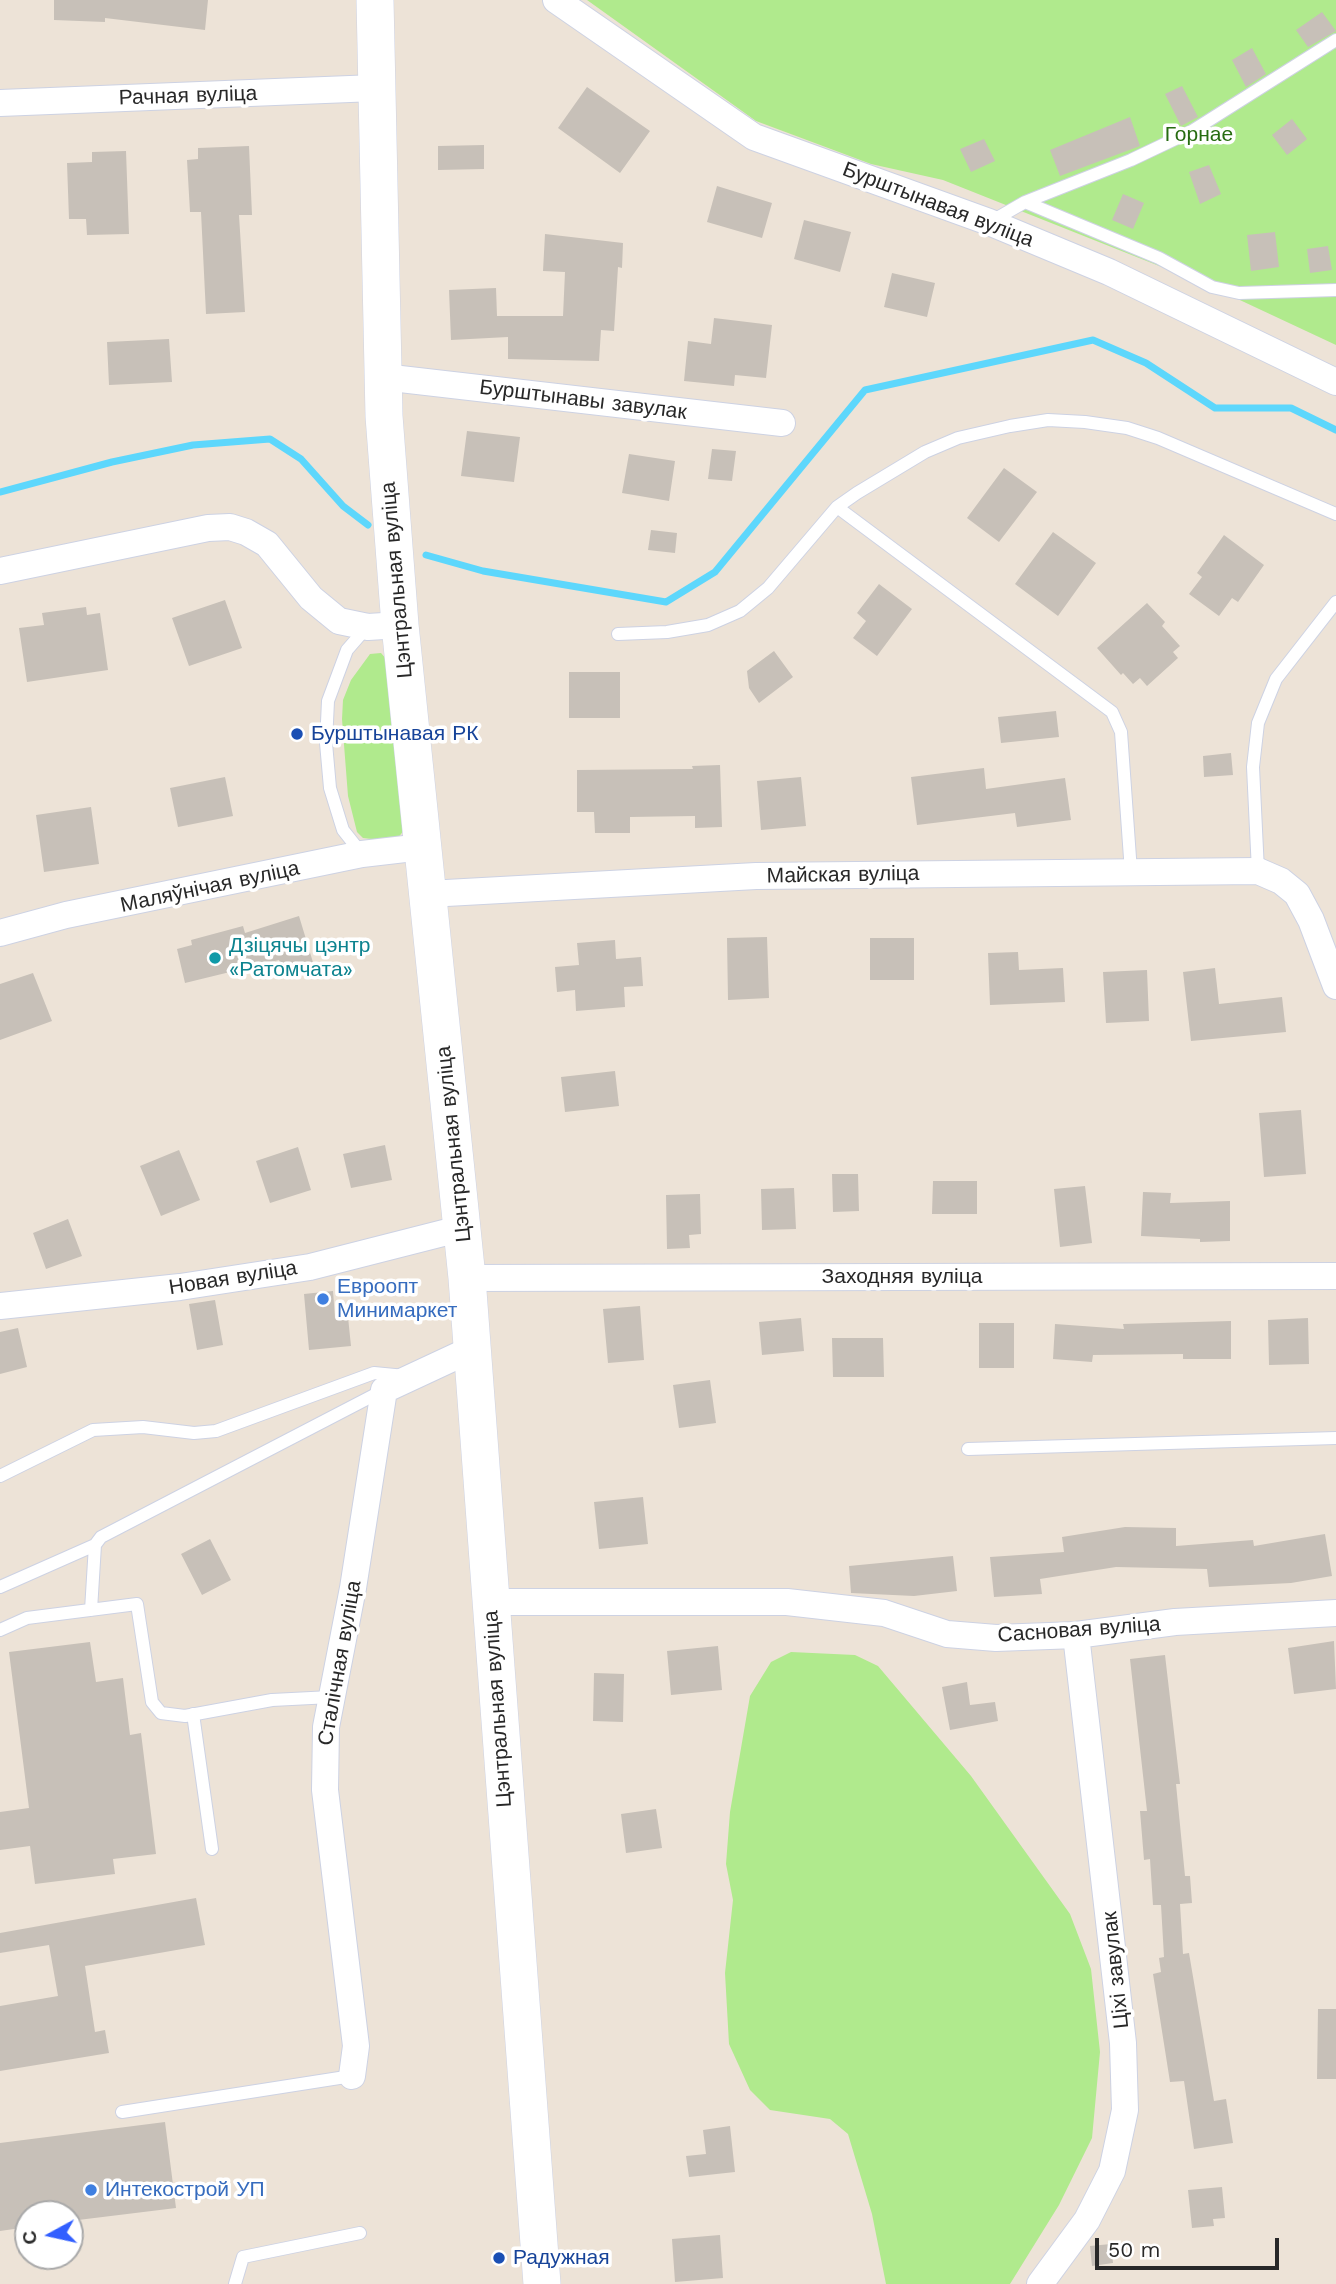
<!DOCTYPE html>
<html>
<head>
<meta charset="utf-8">
<style>
  body { margin:0 }
  #map { position:relative; width:1336px; height:2284px; overflow:hidden; background:#ede3d7; font-family:"Work Sans",sans-serif }
  canvas { display:block }
  .north { position:absolute; left:14px; top:2200px; width:70px; height:70px; box-sizing:border-box; background:#fff; border:2px solid #a9a9a9; border-radius:50%; rotate:262deg; font-size:19px; font-weight:700; line-height:28px; text-align:center; color:#282828 }
  .north::after { content:''; display:block; margin:auto; width:24px; height:32px; background:#325fff; clip-path:polygon(50% 0,100% 100%,50% 72%,0 100%) }
  .scale { position:absolute; left:1095px; top:2238px; width:184px; height:32px; box-sizing:border-box; border:4px solid #282828; border-top:0; padding-left:9px; font-size:21px; line-height:24px; white-space:nowrap; color:#282828; -webkit-text-stroke:5px #fff; paint-order:stroke }
</style>
</head>
<body>
<div id="map">
<canvas width="1336" height="2284"></canvas>
<div class="north">С</div>
<div class="scale">50 m</div>
</div>
<script>
const c = document.querySelector('canvas').getContext('2d');
c.lineJoin = 'round';
function paint(path, color) { c.fillStyle = color; c.fill(path, 'evenodd'); }
const shape = rows => new Path2D(rows.map(r => 'M' + r).join(''));
function stroke(path, color, width, dash) { c.strokeStyle = color; c.lineWidth = width; c.lineCap = dash ? 'butt' : 'round'; c.setLineDash(dash || []); c.stroke(path); }
function write(font, color, halo, rows, align = 'center') {
  c.font = font + ' "Work Sans",sans-serif'; c.lineWidth = 7; c.setLineDash([]); c.textBaseline = 'middle'; c.strokeStyle = halo; c.fillStyle = color; for (const [text, x, y, turn = 0] of rows) {
    c.save(); c.translate(x, y); c.rotate((+turn || 0) * Math.PI / 180); c.textAlign = isNaN(turn) ? turn : align; if (halo) c.strokeText(text, 0, 0); c.fillText(text, 0, 0); c.restore();
  }
}
paint(shape([
  [587,0,1336,0,1336,345,1212,287,943,180,871,164,756,121],
  [381,653,387,660,404,830,398,838,381,840,363,838,357,832,348,796,342,719,343,700,351,680,370,654],
  [791,1652,855,1655,878,1666,971,1776,1070,1914,1091,1969,1100,2052,1092,2138,1059,2205,1010,2284,886,2284,872,2214,848,2134,830,2119,770,2110,750,2090,729,2044,725,1973,733,1900,726,1864,730,1812,750,1696,771,1662]
]), '#b0ea8d');
stroke(shape([
  [0,492,112,462,193,445,270,439,301,459,343,506,368,525],
  [426,555,483,571,666,602,715,572,865,390,1093,340,1146,363,1215,408,1291,408,1336,430]
]), '#5dd7fc', 7);
paint(shape([
  [54,0,208,0,205,30,105,18,105,22,54,20],
  [1322,12,1336,31,1308,47,1296,30],
  [1252,48,1266,74,1246,87,1232,60],
  [1182,86,1198,117,1181,126,1165,94],
  [587,87,650,131,620,173,558,128],
  [1130,117,1140,146,1060,176,1050,150],
  [1292,119,1307,139,1287,155,1272,135],
  [984,139,995,161,971,172,960,149],
  [484,145,484,169,438,170,438,146],
  [249,146,252,215,239,215,245,312,206,314,201,212,190,212,187,160,198,159,198,148],
  [126,151,129,234,87,235,86,219,69,219,67,163,92,162,92,152],
  [1209,165,1221,194,1200,204,1189,172],
  [717,186,772,203,762,238,707,222],
  [1123,194,1144,203,1133,229,1112,220],
  [804,220,851,232,840,272,794,259],
  [1275,232,1279,267,1251,271,1247,235],
  [545,234,623,243,622,268,618,267,614,331,601,330,599,361,508,359,508,337,451,340,449,290,496,288,497,316,563,316,565,272,543,271],
  [1328,246,1332,270,1310,273,1307,249],
  [892,273,935,283,927,317,884,307],
  [714,318,772,325,766,378,735,375,734,386,684,381,688,341,711,344],
  [169,339,172,382,109,385,107,342],
  [467,431,520,437,514,482,461,476],
  [712,449,736,451,732,481,708,479],
  [629,454,675,461,669,501,622,493],
  [1004,468,1037,492,999,542,967,518],
  [651,530,677,533,675,553,648,550],
  [1053,532,1096,563,1058,616,1015,584],
  [1224,535,1264,565,1238,602,1232,598,1219,616,1189,594,1202,577,1197,573],
  [879,584,912,609,877,656,853,638,866,621,857,613],
  [225,600,242,648,189,666,172,618],
  [1147,603,1165,622,1162,626,1180,646,1173,652,1178,658,1147,686,1140,678,1133,684,1123,673,1121,675,1097,648],
  [86,607,87,615,100,613,108,670,27,682,19,628,44,625,42,613],
  [774,651,793,677,759,703,749,688,747,671],
  [569,672,620,672,620,718,569,718],
  [1056,711,1059,737,1001,743,998,717],
  [1231,753,1233,775,1204,777,1203,756],
  [720,765,722,827,695,828,695,816,630,817,630,833,595,833,594,812,577,812,577,770,693,769,692,766],
  [984,768,986,789,1065,778,1071,820,1017,827,1015,813,917,825,911,777],
  [225,777,233,816,178,827,170,788],
  [801,777,806,826,761,830,757,781],
  [91,807,99,864,44,872,36,815],
  [299,916,315,969,285,978,279,960,185,983,177,949,192,945,191,940,243,926,245,933],
  [767,937,769,998,728,1000,727,938],
  [870,938,914,938,914,980,870,980],
  [615,940,616,959,641,957,643,986,624,987,625,1007,576,1011,575,990,557,992,555,967,579,965,577,943],
  [1018,952,1019,970,1063,968,1065,1002,990,1005,988,953],
  [1215,968,1219,1004,1282,997,1286,1032,1191,1041,1183,972],
  [1147,970,1149,1021,1106,1023,1103,972],
  [33,973,52,1021,0,1040,0,984],
  [615,1071,619,1106,565,1112,561,1077],
  [1301,1110,1306,1174,1264,1177,1259,1113],
  [385,1145,392,1180,351,1188,343,1154],
  [298,1147,311,1190,270,1203,256,1161],
  [179,1150,200,1200,161,1216,140,1166],
  [832,1174,858,1174,859,1211,833,1212],
  [933,1181,977,1181,977,1214,932,1214],
  [1085,1186,1092,1243,1060,1247,1054,1189],
  [794,1188,796,1229,762,1230,761,1189],
  [1143,1192,1171,1193,1170,1203,1230,1201,1230,1241,1200,1242,1200,1239,1141,1236],
  [700,1194,701,1234,689,1235,690,1248,667,1249,666,1195],
  [68,1219,82,1256,46,1269,33,1233],
  [333,1291,335,1318,348,1317,351,1346,309,1350,304,1294],
  [215,1300,223,1345,197,1350,189,1304],
  [640,1306,644,1360,608,1363,603,1309],
  [801,1318,804,1351,762,1355,759,1322],
  [1308,1318,1309,1364,1269,1365,1268,1320],
  [1231,1321,1231,1359,1183,1359,1183,1354,1093,1355,1092,1362,1053,1359,1055,1324,1124,1329,1123,1324],
  [979,1323,1014,1323,1014,1368,979,1368],
  [18,1328,27,1367,0,1374,0,1332],
  [832,1338,883,1338,884,1377,833,1377],
  [710,1380,716,1423,679,1428,673,1385],
  [643,1497,648,1544,599,1549,594,1502],
  [1125,1527,1176,1528,1176,1546,1253,1540,1254,1546,1325,1534,1332,1576,1291,1583,1209,1587,1207,1569,1116,1567,1040,1579,1042,1594,994,1597,990,1557,1064,1552,1062,1537],
  [210,1539,231,1580,202,1595,181,1554],
  [953,1556,957,1591,914,1596,851,1593,849,1566],
  [1334,1641,1336,1689,1294,1694,1288,1648],
  [90,1642,96,1682,123,1678,130,1735,141,1733,156,1854,113,1859,115,1874,35,1884,30,1846,0,1850,0,1812,29,1808,9,1652],
  [718,1646,722,1690,671,1695,667,1651],
  [1165,1655,1180,1784,1176,1784,1185,1876,1190,1876,1192,1903,1180,1904,1183,1954,1189,1953,1214,2101,1226,2099,1233,2143,1194,2149,1184,2081,1170,2082,1153,1974,1161,1972,1159,1958,1164,1957,1161,1905,1153,1905,1150,1859,1144,1860,1140,1811,1147,1811,1130,1659],
  [594,1673,624,1674,623,1722,593,1721],
  [967,1682,970,1705,995,1702,998,1721,950,1730,942,1687],
  [656,1809,662,1848,626,1853,621,1814],
  [196,1898,205,1945,85,1966,95,2032,105,2030,109,2053,0,2071,0,2006,58,1996,49,1945,0,1953,0,1933],
  [1318,2009,1336,2009,1336,2079,1317,2079],
  [165,2122,176,2208,70,2221,70,2214,28,2214,28,2227,0,2231,0,2143],
  [730,2126,735,2172,689,2177,686,2156,706,2154,703,2130],
  [1222,2187,1225,2218,1213,2219,1214,2226,1192,2228,1188,2190],
  [720,2235,723,2278,675,2282,672,2239],
  [1111,2244,1113,2263,1092,2266,1090,2246]
]), '#c7c0b8');
const lane = shape([
  [1336,40,1192,131,1131,160,1025,202,1159,258,1212,287,1239,293,1336,290],
  [992,221,1025,202],
  [837,507,1112,712,1121,732,1131,872],
  [618,634,667,632,708,625,740,611,768,588,837,507,857,493,925,452,958,438,1010,426,1048,420,1085,422,1127,428,1158,438,1336,514],
  [362,854,343,830,330,788,326,743,328,701,347,650,367,627],
  [1258,871,1253,767,1258,723,1276,679,1336,602],
  [968,1449,1336,1438],
  [0,1476,93,1430,143,1427,194,1433,216,1431,374,1373,405,1376],
  [0,1587,95,1545],
  [91,1610,95,1545,101,1537,382,1391],
  [0,1630,27,1618,137,1604,152,1702,161,1713,185,1716,272,1700,331,1697],
  [193,1714,212,1849],
  [122,2112,352,2076],
  [235,2284,243,2257,360,2233]
]);
const street = shape([
  [556,0,754,137,989,222,1109,272,1336,382],
  [0,103,375,88],
  [383,377,782,423],
  [0,571,208,528,230,527,246,532,267,544,311,598,339,621,368,627,400,625],
  [428,894,756,876,1258,871,1281,881,1297,894,1311,920,1336,986],
  [0,933,66,915,362,854,422,847],
  [467,1278,1336,1276],
  [0,1306,180,1287,310,1267,463,1228],
  [490,1602,787,1602,884,1613,947,1634,996,1638,1076,1635,1175,1622,1336,1613],
  [352,2076,356,2046,325,1790,326,1727,353,1588,384,1390,472,1349],
  [1040,2284,1087,2220,1112,2171,1125,2110,1123,2043,1076,1635]
]);
const secondary = shape([
  [375,0,384,416,400,625,467,1278,542,2284]
]);
stroke(lane, '#cdd2e3', 14);
stroke(street, '#cdd2e3', 28);
stroke(secondary, '#cdd2e3', 38);
stroke(lane, '#fff', 12);
stroke(street, '#fff', 26);
stroke(secondary, '#fff', 37);
for (const [x, y, r, color] of [
  [297,734,7,"#1a4fb4"],
  [215,958,7,"#0f9aa8"],
  [323,1299,7,"#3f7fe0"],
  [91,2190,7,"#3f7fe0"],
  [499,2258,7,"#1a4fb4"]
]) { const dot = new Path2D(); dot.arc(x, y, r, 0, 2 * Math.PI); c.fillStyle = color; c.fill(dot); stroke(dot, '#fff', 2.5); }
write('21px', '#282828', '#fff', [
  ["Рачная вуліца",188,96,-2],
  ["Бурштынавая вуліца",938,205,21],
  ["Бурштынавы завулак",583,400,7],
  ["Цэнтральная вуліца",397,580,-95],
  ["Майская вуліца",843,875,-1],
  ["Маляўнічая вуліца",210,887,-12],
  ["Цэнтральная вуліца",454,1144,-96],
  ["Заходняя вуліца",902,1277],
  ["Новая вуліца",233,1278,-9],
  ["Сасновая вуліца",1079,1630,-4],
  ["Сталічная вуліца",340,1663,-80],
  ["Цэнтральная вуліца",498,1709,-94],
  ["Ціхі завулак",1116,1970,-96]
]);
write('21px', '#276c11', '#fff', [
  ["Горнае",1199,135]
]);
write('21px', '#164399', '#fff', [
  ["Бурштынавая РК",311,734],
  ["Радужная",513,2258]
], 'left');
write('21px', '#0d838f', '#fff', [
  ["Дзіцячы цэнтр",229,946],
  ["«Ратомчата»",229,970]
], 'left');
write('21px', '#366cbe', '#fff', [
  ["Евроопт",337,1287],
  ["Минимаркет",337,1311],
  ["Интекострой УП",105,2190]
], 'left');
</script>
</body>
</html>
